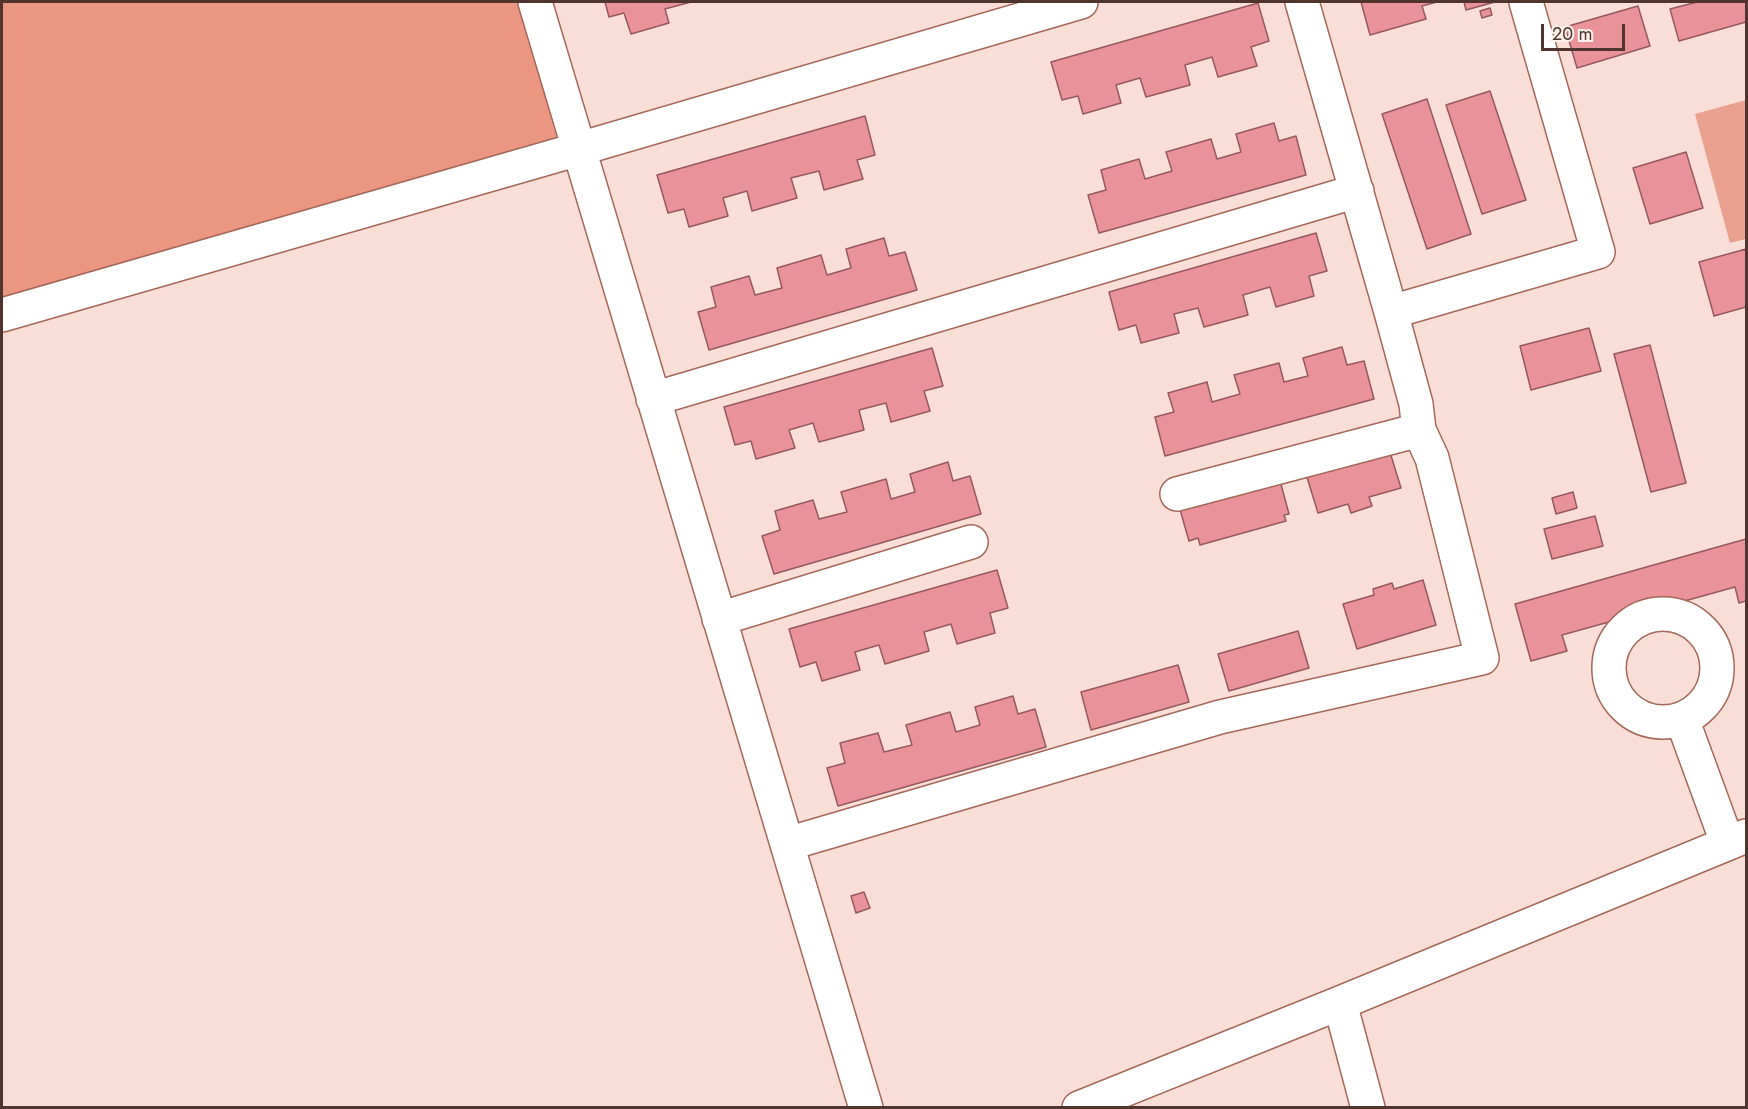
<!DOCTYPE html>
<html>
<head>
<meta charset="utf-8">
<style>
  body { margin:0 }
  #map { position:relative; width:1748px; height:1109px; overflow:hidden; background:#f9ded7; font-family:Jost,sans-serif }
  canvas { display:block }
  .frame { position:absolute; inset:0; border:3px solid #4f352e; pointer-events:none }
  .scale { position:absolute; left:1541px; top:24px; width:84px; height:27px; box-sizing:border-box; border:3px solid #4f352e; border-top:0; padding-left:8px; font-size:18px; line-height:21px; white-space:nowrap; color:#4f352e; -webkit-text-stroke:4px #fdefeb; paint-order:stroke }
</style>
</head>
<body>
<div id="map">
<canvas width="1748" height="1109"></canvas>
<div class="frame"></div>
<div class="scale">20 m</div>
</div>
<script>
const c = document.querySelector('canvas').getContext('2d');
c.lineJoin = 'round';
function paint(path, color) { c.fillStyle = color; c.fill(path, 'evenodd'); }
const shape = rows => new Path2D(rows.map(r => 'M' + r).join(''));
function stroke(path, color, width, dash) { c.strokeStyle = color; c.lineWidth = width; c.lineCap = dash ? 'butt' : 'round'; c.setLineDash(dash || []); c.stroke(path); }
paint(shape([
  [1746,100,1746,239,1730,243,1695,114]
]), '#eaa08e');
paint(shape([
  [2,2,535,2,579,149,2,303]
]), '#ea9681');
const building = shape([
  [605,2,691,2,665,9,669,23,631,34,624,13,609,17,605,2],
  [1361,2,1437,2,1422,6,1426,19,1370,35,1361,2],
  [1464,2,1495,2,1466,10,1464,2],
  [1697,2,1746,2,1746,22,1679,41,1670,9,1697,2],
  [1258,3,1269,41,1251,47,1257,66,1218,77,1212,57,1185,65,1190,85,1146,97,1140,78,1116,85,1121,103,1083,114,1078,96,1062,100,1051,62,1258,3],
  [1638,6,1650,46,1577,68,1565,27,1638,6],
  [1490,8,1492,15,1482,18,1480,11,1490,8],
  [1490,91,1526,200,1482,214,1446,105,1490,91],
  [1427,99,1471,234,1427,249,1382,114,1427,99],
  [865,116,875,155,857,160,863,179,824,190,819,171,791,178,797,198,752,211,747,191,723,198,728,216,689,227,684,209,668,213,657,175,865,116],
  [1274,123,1279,141,1296,136,1306,175,1099,233,1088,195,1106,190,1101,170,1139,159,1145,179,1172,171,1166,152,1211,139,1217,159,1241,152,1236,134,1274,123],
  [1686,152,1703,208,1650,224,1633,168,1686,152],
  [1316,233,1327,271,1309,276,1314,296,1276,307,1270,287,1243,295,1248,315,1204,327,1198,308,1174,314,1179,333,1141,343,1136,325,1119,330,1109,292,1316,233],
  [884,238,889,256,905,252,917,290,709,350,698,312,716,307,711,287,749,276,755,295,782,288,777,268,821,255,827,275,851,268,846,249,884,238],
  [1746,249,1746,307,1714,316,1699,262,1746,249],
  [1589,328,1601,371,1531,390,1520,346,1589,328],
  [1650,345,1686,483,1651,492,1614,354,1650,345],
  [1342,347,1347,365,1364,361,1374,399,1165,456,1155,417,1174,412,1168,393,1207,382,1212,402,1240,394,1234,375,1279,363,1284,382,1308,376,1303,358,1342,347],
  [932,348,943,386,924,391,930,411,891,422,886,403,859,410,864,430,819,442,813,423,789,430,795,448,756,459,751,441,735,445,724,407,932,348],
  [1389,449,1401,488,1369,497,1372,506,1351,513,1348,504,1318,513,1306,474,1389,449],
  [948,462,953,481,970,476,981,514,774,574,762,536,780,530,775,511,813,500,819,519,847,512,841,492,886,479,891,499,915,492,910,474,948,462],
  [1279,477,1289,514,1284,515,1286,521,1200,545,1198,538,1189,541,1179,506,1279,477],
  [1573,492,1577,508,1556,514,1552,498,1573,492],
  [1595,516,1603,546,1552,559,1544,529,1595,516],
  [1746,539,1746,601,1739,603,1735,587,1562,635,1567,651,1531,661,1515,604,1746,539],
  [997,570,1008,608,990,613,995,633,957,644,951,624,924,632,929,651,885,664,879,645,855,652,860,670,822,681,816,662,800,667,789,629,997,570],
  [1423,580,1436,625,1357,649,1343,604,1374,595,1373,589,1392,583,1394,589,1423,580],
  [1298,631,1309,668,1229,691,1218,654,1298,631],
  [1178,665,1189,702,1091,730,1081,692,1178,665],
  [1013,696,1018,714,1035,709,1046,747,838,806,827,768,845,763,840,743,878,733,884,752,912,745,906,725,950,712,956,732,980,725,975,707,1013,696],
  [864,892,870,908,856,913,851,896,864,892]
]);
paint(building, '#ea9299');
stroke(building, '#95595e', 1.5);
const minor = shape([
  [535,2,866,1108],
  [1391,312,1598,252,1526,2],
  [2,315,579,149,1081,2],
  [653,399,1357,191],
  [1177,494,1419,430,1416,404,1391,312,1302,2],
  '1609 668a54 54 0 1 1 108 0a54 54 0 1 1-108 0Z',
  [719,619,971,542],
  [1682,719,1727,842],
  [787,844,1220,717,1482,658,1432,458,1419,430],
  [1340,1003,1368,1108],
  [1079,1108,1340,1003,1746,836]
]);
stroke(minor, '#a4695a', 36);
stroke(minor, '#fff', 33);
</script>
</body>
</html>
